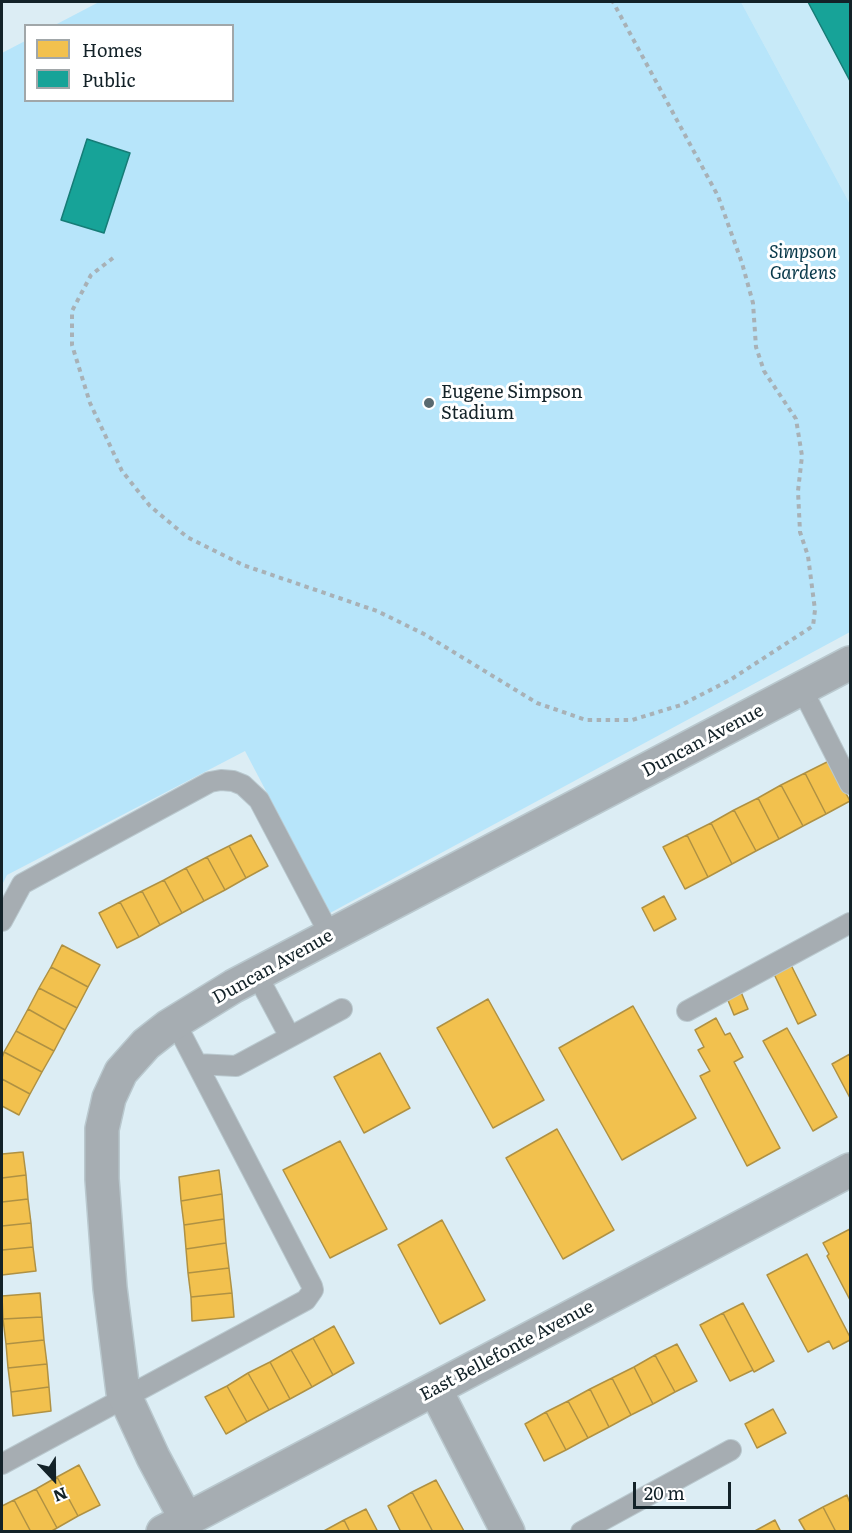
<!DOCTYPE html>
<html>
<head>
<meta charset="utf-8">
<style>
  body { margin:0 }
  #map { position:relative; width:852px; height:1533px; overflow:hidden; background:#dcedf4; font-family:Literata,serif }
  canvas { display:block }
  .frame { position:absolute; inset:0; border:3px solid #132228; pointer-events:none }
  .legend { position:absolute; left:24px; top:24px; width:210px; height:78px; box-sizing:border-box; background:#fff; border:2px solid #a1a7a9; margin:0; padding:8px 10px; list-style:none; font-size:18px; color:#132228 }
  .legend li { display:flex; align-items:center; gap:12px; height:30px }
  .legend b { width:30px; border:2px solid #a1a7a9 }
  .north { position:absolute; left:24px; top:1449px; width:60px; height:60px; -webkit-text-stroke:4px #fff; paint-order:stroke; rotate:158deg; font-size:16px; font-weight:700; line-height:24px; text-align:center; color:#132228 }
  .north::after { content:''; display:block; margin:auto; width:21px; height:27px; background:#132228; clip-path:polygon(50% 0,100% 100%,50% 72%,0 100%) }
  .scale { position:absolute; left:633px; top:1482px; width:98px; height:27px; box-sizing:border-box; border:3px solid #132228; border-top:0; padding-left:8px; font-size:18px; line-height:21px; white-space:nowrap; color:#132228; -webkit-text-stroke:4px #fff; paint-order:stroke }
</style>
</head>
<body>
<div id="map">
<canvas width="852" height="1533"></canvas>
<div class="frame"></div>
<ul class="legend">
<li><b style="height:16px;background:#f2c14e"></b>Homes</li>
<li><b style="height:16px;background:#17a398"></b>Public</li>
</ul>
<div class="north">N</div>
<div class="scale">20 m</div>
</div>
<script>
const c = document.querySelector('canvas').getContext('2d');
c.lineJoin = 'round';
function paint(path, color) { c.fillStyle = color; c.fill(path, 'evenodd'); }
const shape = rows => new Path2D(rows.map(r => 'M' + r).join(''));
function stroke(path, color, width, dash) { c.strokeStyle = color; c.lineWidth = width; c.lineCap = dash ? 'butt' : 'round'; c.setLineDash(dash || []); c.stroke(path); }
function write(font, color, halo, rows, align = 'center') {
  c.font = font + ' Literata,serif'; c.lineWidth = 6; c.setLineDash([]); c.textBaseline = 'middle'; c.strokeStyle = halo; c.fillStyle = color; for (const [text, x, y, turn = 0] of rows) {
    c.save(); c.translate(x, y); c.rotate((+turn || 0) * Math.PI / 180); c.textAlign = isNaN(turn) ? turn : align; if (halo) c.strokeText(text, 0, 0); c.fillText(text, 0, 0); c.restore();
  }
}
paint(shape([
  [741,2,850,2,850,204]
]), '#c8eaf8');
paint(shape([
  [99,2,741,2,850,204,850,632,330,913,245,751,7,875,2,885,2,53,25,41,26,100,232,100,232,26,55,25]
]), '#b7e5fa');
const homes = shape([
  [829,761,850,801,826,814,805,773,829,761],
  [805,773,826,814,803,826,781,785,805,773],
  [781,785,803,826,779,839,758,798,781,785],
  [758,798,779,839,756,851,734,810,758,798],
  [734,810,756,851,732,864,711,823,734,810],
  [711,823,732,864,708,877,687,835,711,823],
  [251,835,268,866,246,878,229,846,251,835],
  [687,835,708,877,685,889,663,847,687,835],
  [229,846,246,878,225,890,207,857,229,846],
  [207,857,225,890,204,901,186,868,207,857],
  [186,868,204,901,182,913,164,880,186,868],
  [164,880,182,913,160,925,142,891,164,880],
  [142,891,160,925,139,937,120,902,142,891],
  [664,896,676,919,654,931,642,908,664,896],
  [120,902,139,937,117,948,99,913,120,902],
  [62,945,100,965,88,987,51,967,62,945],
  [790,963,816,1015,798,1024,773,972,790,963],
  [51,967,88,987,77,1008,39,988,51,967],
  [39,988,77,1008,65,1030,28,1009,39,988],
  [741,992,748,1009,734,1015,727,998,741,992],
  [488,999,544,1100,493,1128,437,1028,488,999],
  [633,1006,696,1118,622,1160,559,1048,633,1006],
  [28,1009,65,1030,54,1051,16,1031,28,1009],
  [716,1018,725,1035,730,1033,743,1057,734,1062,780,1148,747,1166,700,1076,710,1071,698,1050,704,1047,695,1030,716,1018],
  [787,1028,837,1117,813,1131,763,1041,787,1028],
  [16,1031,54,1051,42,1072,4,1052,16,1031],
  [4,1052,42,1072,30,1094,2,1079,2,1058,4,1052],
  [380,1053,410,1108,364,1133,334,1077,380,1053],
  [850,1054,850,1098,832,1064,850,1054],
  [2,1079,30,1094,19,1115,2,1106,2,1079],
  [557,1129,614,1230,563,1259,506,1158,557,1129],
  [340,1141,387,1229,330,1258,283,1170,340,1141],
  [23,1152,26,1175,2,1178,2,1154,23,1152],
  [219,1170,222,1194,181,1201,179,1177,219,1170],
  [26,1175,28,1199,2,1202,2,1178,26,1175],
  [222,1194,224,1219,184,1225,181,1201,222,1194],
  [28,1199,31,1223,2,1226,2,1202,28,1199],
  [224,1219,226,1243,186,1249,184,1225,224,1219],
  [442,1220,485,1300,440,1324,398,1245,442,1220],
  [31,1223,33,1247,2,1250,2,1226,31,1223],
  [850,1229,850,1300,827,1256,829,1254,823,1243,850,1229],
  [226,1243,229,1268,188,1273,186,1249,226,1243],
  [33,1247,36,1271,2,1275,2,1250,33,1247],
  [807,1254,850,1337,850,1340,833,1349,829,1341,808,1352,767,1275,807,1254],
  [229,1268,232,1293,191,1297,188,1273,229,1268],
  [40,1293,42,1317,3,1319,2,1296,40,1293],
  [232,1293,234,1317,192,1321,191,1297,232,1293],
  [743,1303,774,1361,754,1372,723,1313,743,1303],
  [723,1313,753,1370,730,1381,700,1325,723,1313],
  [42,1317,44,1340,6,1344,3,1319,42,1317],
  [334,1326,354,1363,333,1375,313,1338,334,1326],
  [313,1338,333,1375,312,1387,291,1350,313,1338],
  [44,1340,47,1364,8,1368,6,1344,44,1340],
  [677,1344,697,1381,675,1392,655,1355,677,1344],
  [291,1350,312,1387,290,1399,270,1362,291,1350],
  [655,1355,675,1392,653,1404,634,1367,655,1355],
  [270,1362,290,1399,269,1410,248,1373,270,1362],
  [47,1364,49,1387,11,1392,8,1368,47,1364],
  [634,1367,653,1404,631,1415,612,1378,634,1367],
  [248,1373,269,1410,247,1422,227,1386,248,1373],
  [612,1378,631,1415,609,1427,590,1389,612,1378],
  [227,1386,247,1422,226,1434,205,1397,227,1386],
  [49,1387,51,1411,13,1416,11,1392,49,1387],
  [590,1389,609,1427,588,1438,568,1401,590,1389],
  [568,1401,588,1438,566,1450,546,1412,568,1401],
  [773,1409,786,1433,757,1448,745,1424,773,1409],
  [546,1412,566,1450,544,1461,525,1424,546,1412],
  [79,1465,100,1505,78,1516,57,1477,79,1465],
  [57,1477,78,1516,57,1528,36,1489,57,1477],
  [436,1480,464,1531,433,1532,412,1492,436,1480],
  [36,1489,57,1528,50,1532,31,1532,14,1500,36,1489],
  [412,1492,433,1532,401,1532,388,1506,412,1492],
  [847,1495,850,1503,850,1532,836,1532,823,1507,847,1495],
  [14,1500,31,1532,3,1532,2,1529,2,1506,14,1500],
  [823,1507,836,1532,806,1532,799,1520,823,1507],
  [366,1509,378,1532,350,1532,344,1520,366,1509],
  [344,1520,350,1532,322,1532,344,1520],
  [775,1520,781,1532,753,1532,775,1520]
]);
paint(homes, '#f2c14e');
stroke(homes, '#af9143', 1.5);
const public = shape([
  [808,2,850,2,850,81,808,2],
  [87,139,130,153,104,233,61,220,87,139]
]);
paint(public, '#17a398');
stroke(public, '#167c76', 1.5);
const lane = shape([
  [802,689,850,784],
  [2,921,22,884,210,782,221,780,233,781,243,785,259,800,330,935],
  [257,975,290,1037],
  [687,1011,850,923],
  [197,1064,236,1066,342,1009],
  [2,1464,306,1300,313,1290,312,1286,175,1022],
  [581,1532,731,1450]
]);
const street = shape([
  [435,1389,508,1532],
  [186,1519,153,1457,123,1392,110,1288,102,1179,102,1129,109,1098,121,1072,146,1044,169,1026,234,986,850,663],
  [163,1532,850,1170]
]);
stroke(lane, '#b9c8ce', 22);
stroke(street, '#b9c8ce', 36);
stroke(shape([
  [113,258,91,275,72,311,72,345,90,403,122,471,150,506,187,537,243,565,377,611,424,634,537,703,586,720,632,720,681,705,730,680,813,626,815,610,808,556,800,532,798,491,802,456,796,419,764,371,756,347,753,303,742,263,718,196,613,2]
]), '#a8b1b6', 4, [4.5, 4.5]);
stroke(lane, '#a6adb2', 20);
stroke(street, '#a6adb2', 33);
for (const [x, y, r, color] of [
  [429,403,6,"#59696f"]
]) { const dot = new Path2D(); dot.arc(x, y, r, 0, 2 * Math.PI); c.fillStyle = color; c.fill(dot); stroke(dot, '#fff', 2); }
write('italic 18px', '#073849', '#fff', [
  ["Simpson",803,253],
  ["Gardens",803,274]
]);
write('18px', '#132228', '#fff', [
  ["Eugene Simpson",441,393],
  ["Stadium",441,414]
], 'left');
write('18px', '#132228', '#fff', [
  ["Duncan Avenue",703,741,-28],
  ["Duncan Avenue",273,967,-29],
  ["East Bellefonte Avenue",507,1351,-28]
]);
</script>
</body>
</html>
